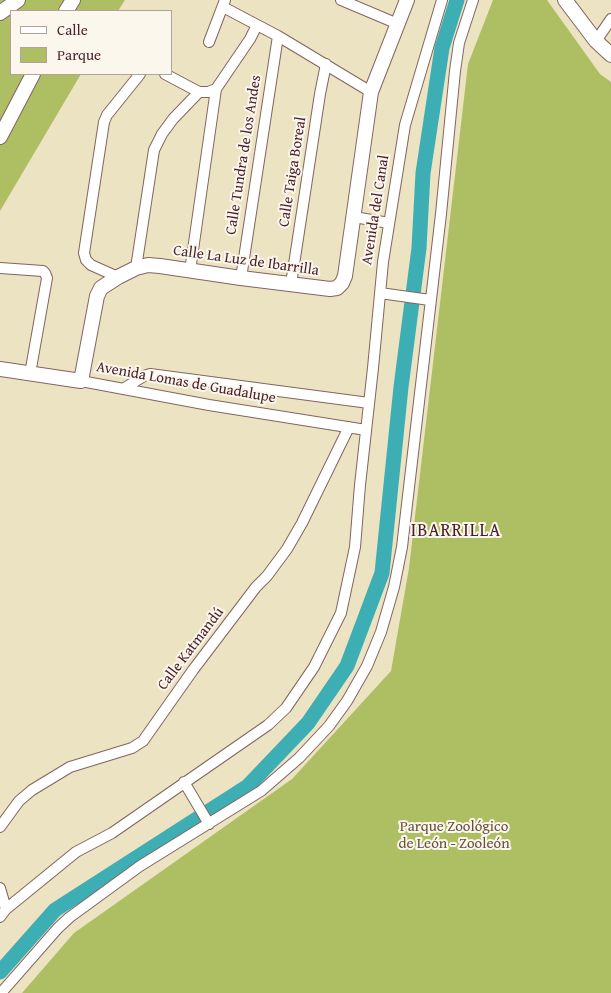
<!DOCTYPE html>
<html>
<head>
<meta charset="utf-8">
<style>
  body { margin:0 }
  #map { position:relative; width:611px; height:993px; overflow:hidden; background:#ece3c2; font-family:"Gentium Book Plus",serif }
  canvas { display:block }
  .legend { position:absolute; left:10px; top:10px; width:162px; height:65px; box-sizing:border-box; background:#fbf7ec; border:1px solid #b4a19f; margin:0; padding:6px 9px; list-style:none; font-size:15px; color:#4a1f2b }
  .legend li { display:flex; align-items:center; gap:10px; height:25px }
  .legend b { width:25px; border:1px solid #b4a19f }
</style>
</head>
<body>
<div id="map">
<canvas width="611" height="993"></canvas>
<ul class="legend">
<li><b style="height:6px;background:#fff"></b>Calle</li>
<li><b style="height:14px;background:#aebf63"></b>Parque</li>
</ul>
</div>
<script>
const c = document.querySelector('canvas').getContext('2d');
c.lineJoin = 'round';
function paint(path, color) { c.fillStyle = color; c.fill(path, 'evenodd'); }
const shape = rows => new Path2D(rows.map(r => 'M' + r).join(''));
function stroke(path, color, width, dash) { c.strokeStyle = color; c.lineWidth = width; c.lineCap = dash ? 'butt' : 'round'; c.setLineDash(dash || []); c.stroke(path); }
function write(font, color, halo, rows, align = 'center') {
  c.font = font + ' "Gentium Book Plus",serif'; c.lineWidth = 4; c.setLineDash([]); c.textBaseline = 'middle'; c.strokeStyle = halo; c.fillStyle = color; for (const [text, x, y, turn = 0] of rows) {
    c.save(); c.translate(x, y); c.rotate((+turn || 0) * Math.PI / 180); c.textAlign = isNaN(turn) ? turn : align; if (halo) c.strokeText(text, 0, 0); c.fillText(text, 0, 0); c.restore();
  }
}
paint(shape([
  [0,0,125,0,118,11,11,11,11,74,81,74,0,211],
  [493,0,547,0,600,74,611,82,611,993,22,993,74,933,292,779,391,671,409,568,468,64]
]), '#aebf63');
stroke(shape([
  [0,972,55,910,248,786,308,723,347,666,382,573,401,387,419,248,423,173,442,48,457,0]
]), '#3caeb4', 15);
const street = shape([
  [341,0,398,24],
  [223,7,278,36,371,92],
  [596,41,611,19],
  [209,42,225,0],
  [165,74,199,92,208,92,216,89,250,39,257,25],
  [354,217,389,223],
  [0,268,43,271,45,273,47,278,30,374],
  [136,268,154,150,162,134,173,119,199,92],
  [190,271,216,89],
  [118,277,91,265,86,260,84,253,104,122,107,115,140,74],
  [241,278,278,36],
  [291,284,320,94,326,64],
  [380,293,430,300],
  [81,381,209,405,366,430],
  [123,389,144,376,150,374,369,403],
  [184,782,209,824],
  [0,827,19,801,32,790,70,767,132,748,143,741,193,670,256,587,267,576,287,549,302,523,349,427],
  [0,888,6,909,0,917],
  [6,909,76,852,112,833,268,725,286,708,314,667,341,613,355,547,360,485,373,368,383,262,405,125,442,0],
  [1,993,58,928,70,917,140,866,261,791,299,758,329,726,347,701,367,666,381,632,394,587,402,547,441,214,455,71,459,43,473,0]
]);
const secondary = shape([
  [565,0,596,41,611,55],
  [66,11,73,0],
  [0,13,18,0],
  [0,137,33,74],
  [0,369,81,381,97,296,101,288,118,277,136,268,148,265,160,266,241,278,330,289,337,288,342,283,345,276,371,92,407,0]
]);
stroke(street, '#836460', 12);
stroke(secondary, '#836460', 16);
stroke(street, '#fff', 10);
stroke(secondary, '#fff', 14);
write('15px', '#4a1f2b', '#fbf7ec', [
  ["Calle Tundra de los Andes",244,155,-81],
  ["Calle Taiga Boreal",293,172,-81],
  ["Avenida del Canal",376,210,-81],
  ["Calle La Luz de Ibarrilla",246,261,8],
  ["Avenida Lomas de Guadalupe",186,383,10],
  ["Calle Katmandú",191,649,-53]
]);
write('15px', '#684f3c', '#fbf7ec', [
  ["Parque Zoológico",454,827],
  ["de León - Zooleón",454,844]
]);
c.letterSpacing = '1px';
write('18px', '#4a1f2b', '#fbf7ec', [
  ["IBARRILLA",456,531]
]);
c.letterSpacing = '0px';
</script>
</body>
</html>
